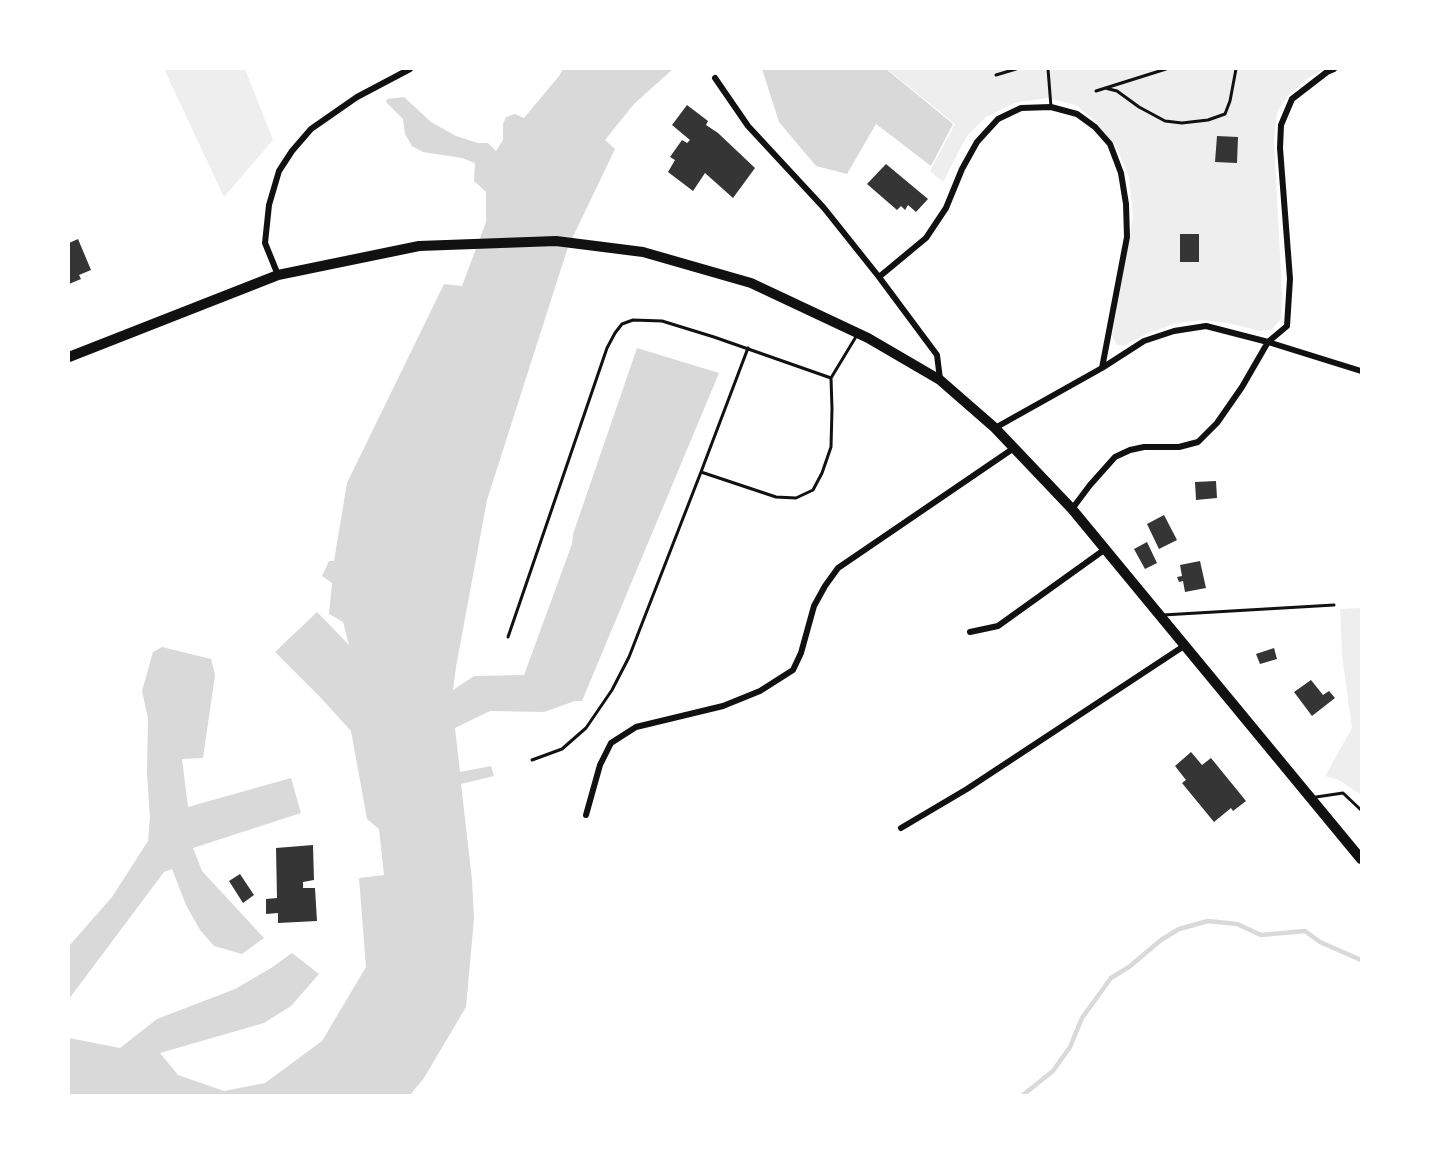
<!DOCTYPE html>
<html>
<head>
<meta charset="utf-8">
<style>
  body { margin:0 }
  #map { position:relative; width:1430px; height:1164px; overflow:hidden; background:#fff; font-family:"Golos Text",sans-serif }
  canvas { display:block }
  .frame { position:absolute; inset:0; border:70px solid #fff; pointer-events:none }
</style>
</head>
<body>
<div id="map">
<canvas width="1430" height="1164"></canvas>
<div class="frame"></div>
</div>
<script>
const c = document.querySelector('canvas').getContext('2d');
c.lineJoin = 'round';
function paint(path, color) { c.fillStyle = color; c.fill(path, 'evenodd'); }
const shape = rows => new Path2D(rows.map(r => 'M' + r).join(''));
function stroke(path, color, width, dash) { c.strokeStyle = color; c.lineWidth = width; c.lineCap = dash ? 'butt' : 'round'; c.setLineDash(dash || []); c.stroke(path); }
paint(shape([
  [164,69,245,69,273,140,224,197],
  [887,69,1325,69,1308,78,1288,96,1277,112,1274,140,1282,294,1281,319,1271,330,1260,331,1228,323,1201,320,1174,324,1146,334,1124,346,1117,345,1112,336,1133,216,1129,177,1116,146,1094,120,1076,105,1047,98,1014,103,986,117,967,136,943,182,930,171,955,124],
  [1361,608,1361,795,1339,780,1325,776,1352,728,1342,655,1340,609]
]), '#eee');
paint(shape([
  [563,69,673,69,634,104,605,140,615,149,568,247,487,500,456,667,453,690,474,676,524,675,572,544,573,534,637,348,719,373,582,701,575,701,544,712,490,711,455,728,460,772,491,766,494,776,461,784,472,880,474,919,466,1007,424,1078,410,1095,69,1095,69,1038,120,1048,157,1019,235,989,271,968,292,953,319,974,291,1006,264,1023,160,1053,178,1075,224,1091,265,1083,322,1041,366,967,359,878,384,875,379,829,367,819,351,731,320,697,275,652,317,612,349,645,343,622,329,614,332,583,322,576,329,561,334,561,347,483,444,284,462,286,486,222,486,192,474,181,475,163,462,158,423,152,412,146,405,134,403,119,386,102,387,99,404,97,431,122,456,136,478,143,488,143,496,151,503,140,503,124,506,117,515,114,524,118,559,76],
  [762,69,886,69,953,124,931,166,876,124,847,174,816,166,779,122],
  [162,647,211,659,215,675,203,758,182,759,188,807,291,778,301,813,193,848,202,871,264,938,242,954,214,946,200,930,186,905,172,869,164,872,69,999,69,946,112,897,148,841,150,818,147,773,148,718,142,691,153,652]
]), '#d9d9d9');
stroke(shape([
  [1023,1095,1053,1071,1070,1047,1082,1018,1111,978,1129,967,1161,940,1179,929,1208,921,1237,924,1261,935,1305,931,1320,942,1361,960]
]), '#d9d9d9', 4.5);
paint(shape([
  [687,105,708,121,706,125,718,133,755,168,733,198,705,173,693,191,668,172,675,160,670,157,682,140,687,143,690,140,672,125],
  [1217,136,1238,137,1237,163,1215,162],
  [886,164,928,199,916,212,908,205,905,210,901,206,897,210,867,184],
  [1180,234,1199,234,1199,262,1180,262],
  [78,239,91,270,79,275,81,279,69,284,69,243],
  [1216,481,1217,498,1196,500,1195,482],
  [1164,515,1177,540,1159,549,1147,524],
  [1147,542,1157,563,1145,569,1134,549],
  [1200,561,1206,588,1185,592,1183,581,1179,582,1177,577,1182,576,1180,565],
  [1274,648,1277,659,1260,664,1256,654],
  [1311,680,1323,695,1329,691,1335,698,1312,716,1294,692],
  [1191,752,1202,765,1211,758,1246,801,1233,811,1231,808,1214,822,1182,783,1186,780,1175,766],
  [313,845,314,880,303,882,303,888,315,888,317,921,278,923,278,913,266,914,266,899,277,898,276,848],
  [240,874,254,895,243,903,229,881]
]), '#353535');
stroke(shape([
  [1048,69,1051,107],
  [996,75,1016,69],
  [1105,88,1117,91,1139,107,1165,121,1182,123,1208,120,1225,114,1230,101,1236,69],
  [1096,91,1166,69],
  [701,472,748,348],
  [1163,615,1334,605],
  [508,637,607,348,615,333,622,324,633,320,662,321,714,337,831,378,857,335],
  [532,760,562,749,586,728,612,690,629,657,701,472,776,497,796,498,813,490,822,473,831,447,832,409,831,378],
  [1316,797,1343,793,1361,810]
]), '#111', 3);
stroke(shape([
  [715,78,748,126,824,208,879,277,937,355,940,379],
  [278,275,265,243,269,205,279,171,292,151,311,129,357,97,410,69],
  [879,277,926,238,946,208,962,169,977,142,998,119,1021,108,1051,107,1077,114,1095,127,1110,144,1121,173,1126,204,1127,237,1102,368],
  [995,428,1102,368,1144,341,1174,331,1206,326,1268,342,1361,371],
  [1072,509,1090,485,1115,457,1130,450,1144,447,1179,447,1198,442,1217,423,1242,387,1268,342,1287,326,1290,279,1280,148,1281,125,1292,99,1327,72,1334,69],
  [970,632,998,626,1104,550],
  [586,815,600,765,611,743,636,727,723,706,760,691,793,670,801,653,814,606,825,586,838,568,1014,448],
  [901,828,967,789,1184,646]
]), '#111', 6);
stroke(shape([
  [69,357,278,275,419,246,556,241,643,252,751,283,868,338,940,380,995,428,1072,509,1361,859]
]), '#111', 10);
</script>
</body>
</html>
